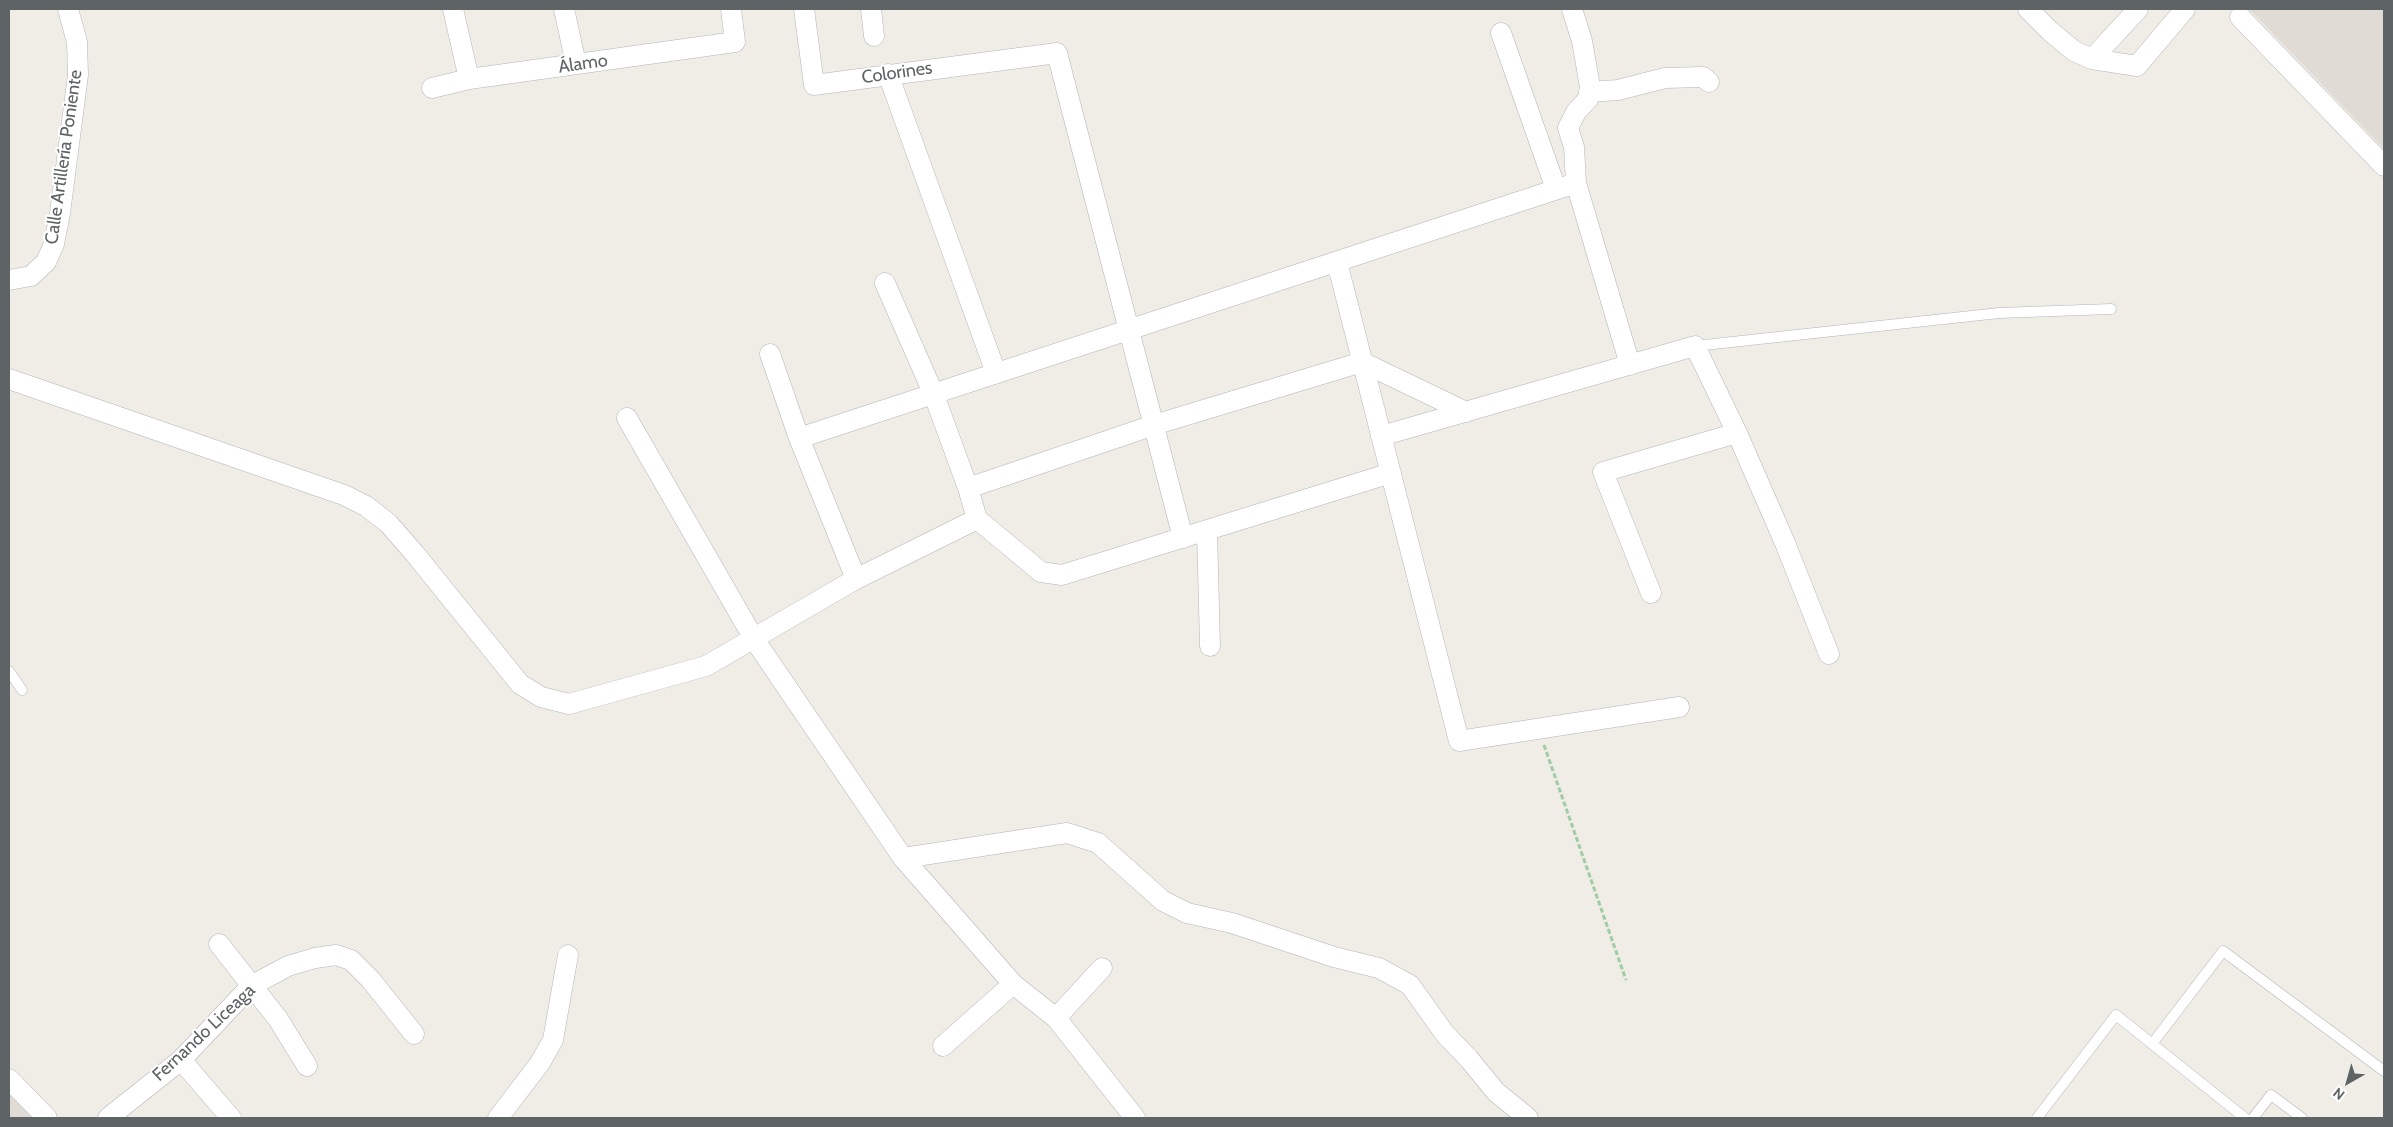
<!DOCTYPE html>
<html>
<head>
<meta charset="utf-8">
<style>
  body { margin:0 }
  #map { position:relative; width:2393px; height:1127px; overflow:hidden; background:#f0ece6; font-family:Cabin,sans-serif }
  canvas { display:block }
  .frame { position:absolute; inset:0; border:10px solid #5e6366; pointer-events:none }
  .north { position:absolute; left:2323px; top:1057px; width:50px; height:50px; -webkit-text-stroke:4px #fff; paint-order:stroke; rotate:218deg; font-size:14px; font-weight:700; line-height:20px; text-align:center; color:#5e6366 }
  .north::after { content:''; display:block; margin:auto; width:18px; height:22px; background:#5e6366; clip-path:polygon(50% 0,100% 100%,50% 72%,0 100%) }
</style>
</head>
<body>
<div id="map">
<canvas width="2393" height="1127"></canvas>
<div class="frame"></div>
<div class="north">N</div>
</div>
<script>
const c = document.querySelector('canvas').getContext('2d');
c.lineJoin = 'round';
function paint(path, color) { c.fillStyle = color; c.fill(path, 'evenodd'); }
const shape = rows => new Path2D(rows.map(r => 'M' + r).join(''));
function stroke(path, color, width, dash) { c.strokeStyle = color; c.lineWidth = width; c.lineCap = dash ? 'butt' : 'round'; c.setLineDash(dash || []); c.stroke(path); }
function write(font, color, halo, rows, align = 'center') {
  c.font = font + ' Cabin,sans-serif'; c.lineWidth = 4; c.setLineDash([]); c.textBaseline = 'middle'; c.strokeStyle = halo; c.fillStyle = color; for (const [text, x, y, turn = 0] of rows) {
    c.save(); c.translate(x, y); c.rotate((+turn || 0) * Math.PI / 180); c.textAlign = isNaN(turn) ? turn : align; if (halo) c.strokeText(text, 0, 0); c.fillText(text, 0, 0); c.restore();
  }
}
paint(shape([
  [2251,9,2384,9,2384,149,2250,10],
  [9,1084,42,1118,9,1118]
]), '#e0dcd5');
const lane = shape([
  [1695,346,1999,313,2111,309],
  [9,671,22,690],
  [2152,1044,2223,951,2384,1071],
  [2037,1118,2116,1015,2245,1118],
  [2253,1118,2271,1095,2302,1118]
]);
const street = shape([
  [453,9,469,79],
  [564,9,576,64],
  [804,9,814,85,1057,53,1183,538],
  [871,9,874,36],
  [1572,9,1582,41,1590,87,1588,99,1576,112,1568,128,1574,147,1576,183,1630,365],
  [2028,9,2050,31,2074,51,2092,59,2137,66,2185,9],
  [2240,17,2384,166],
  [1501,33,1556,189],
  [2092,59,2138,9],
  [888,74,996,373],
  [432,88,469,79,735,42,731,9],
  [1589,92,1618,90,1665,78,1703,77,1709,82],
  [1337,262,1459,741,1679,707],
  [9,280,31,276,46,262,54,244,60,213,78,75,77,42,68,9],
  [885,283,934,395,968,488,977,519,1041,572,1062,575,1391,473],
  [770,354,799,438,856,579],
  [9,379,344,495,366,506,388,523,415,554,520,684,541,697,569,704,706,666,856,579,977,519],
  [627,418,754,639,903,858,1013,984,1056,1018,1135,1118],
  [1381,436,1695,346,1737,433,1785,543,1829,654],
  [799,438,1576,183],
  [968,488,1154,425,1362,362,1466,412],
  [1207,531,1210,646],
  [1651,593,1603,472,1737,433],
  [903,858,1067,833,1098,843,1163,901,1187,913,1232,923,1334,957,1379,968,1410,985,1445,1034,1469,1059,1496,1092,1528,1118],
  [219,944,278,1019,307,1066],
  [1056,1018,1102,968],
  [943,1046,1013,984],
  [181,1060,231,1118],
  [9,1079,47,1118],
  [108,1118,181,1060,251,986,288,966,315,958,336,955,351,960,370,979,414,1034],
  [498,1118,540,1063,553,1040,568,955]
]);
stroke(lane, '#b2b5b8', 11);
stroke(street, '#b2b5b8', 21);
stroke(shape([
  [1544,745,1626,980]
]), '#a0cca6', 3, [5, 2.5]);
stroke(lane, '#fff', 10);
stroke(street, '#fff', 20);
write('18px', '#5e6366', '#fff', [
  ["Álamo",583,64,-8],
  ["Colorines",897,73,-8],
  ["Calle Artillería Poniente",64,157,-82],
  ["Fernando Liceaga",204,1033,-43]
]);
</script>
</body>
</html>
